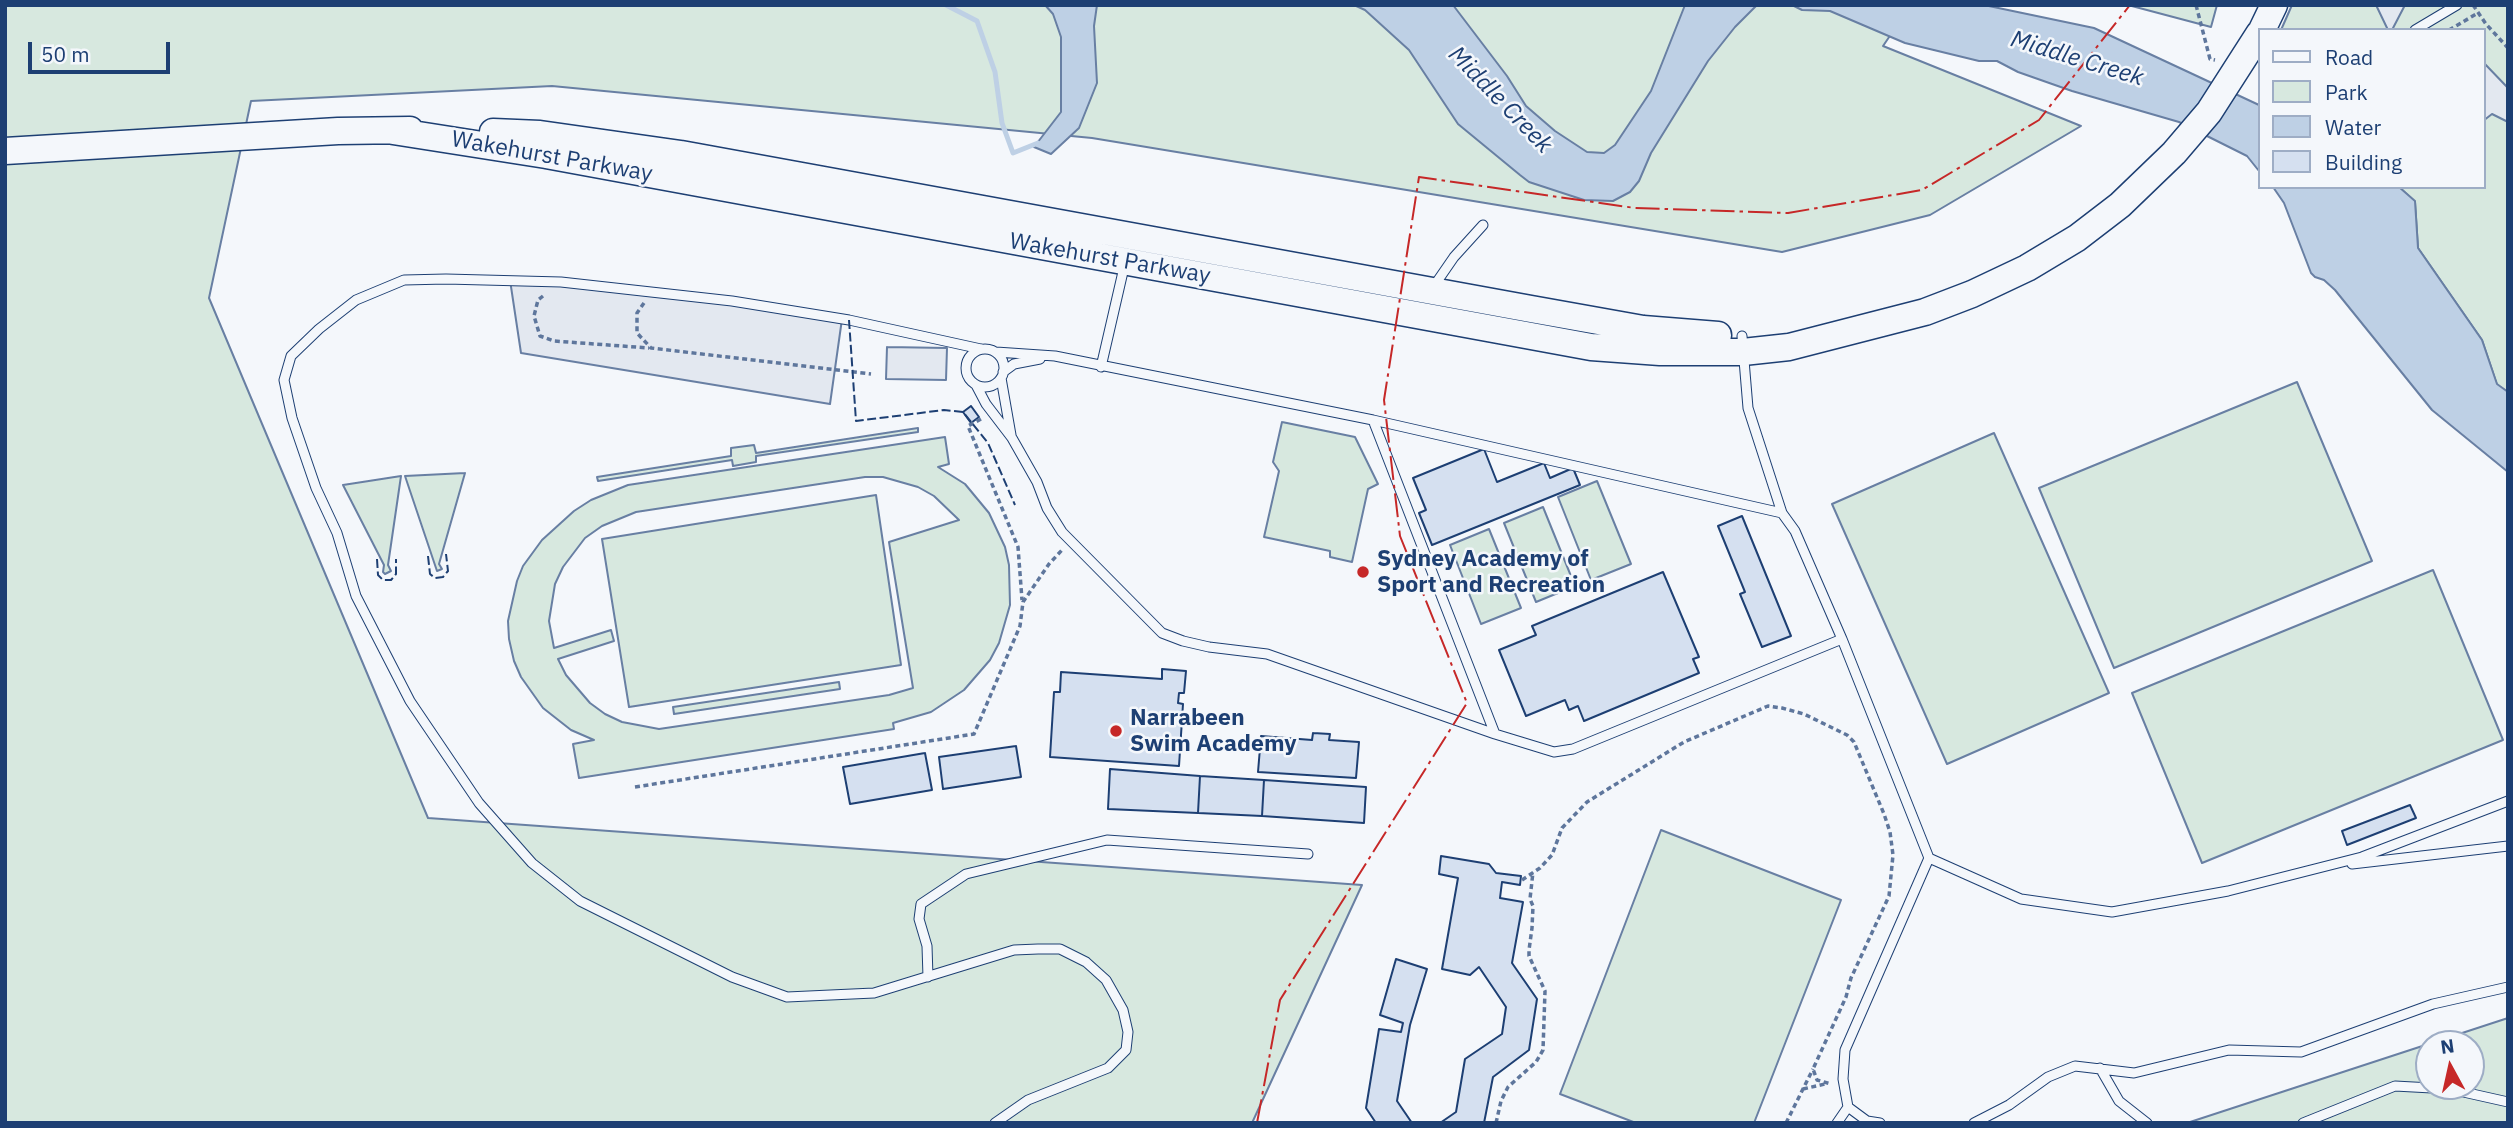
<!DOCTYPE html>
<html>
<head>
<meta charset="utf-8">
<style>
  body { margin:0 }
  #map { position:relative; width:2513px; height:1128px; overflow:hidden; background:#f4f7fb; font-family:"IBM Plex Sans",sans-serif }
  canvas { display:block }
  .frame { position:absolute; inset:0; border:7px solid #1d3f73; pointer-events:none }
  .legend { position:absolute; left:2258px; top:28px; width:228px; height:161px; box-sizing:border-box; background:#f4f7fb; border:2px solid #9eadc5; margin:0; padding:9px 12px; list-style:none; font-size:21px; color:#1d3f73 }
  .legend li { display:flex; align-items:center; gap:14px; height:35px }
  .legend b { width:35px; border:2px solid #9eadc5 }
  .north { position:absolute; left:2415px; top:1030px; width:70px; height:70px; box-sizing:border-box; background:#f4f7fb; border:2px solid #9eadc5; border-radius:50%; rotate:352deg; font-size:19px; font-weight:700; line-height:28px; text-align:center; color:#1d3f73 }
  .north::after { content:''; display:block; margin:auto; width:24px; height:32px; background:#c62828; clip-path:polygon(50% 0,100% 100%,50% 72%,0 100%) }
  .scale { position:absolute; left:28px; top:42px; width:142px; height:32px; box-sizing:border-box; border:4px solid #1d3f73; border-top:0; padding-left:9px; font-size:21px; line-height:24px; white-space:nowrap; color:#1d3f73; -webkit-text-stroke:5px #f4f7fb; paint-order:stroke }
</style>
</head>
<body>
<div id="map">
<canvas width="2513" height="1128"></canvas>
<div class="frame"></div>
<ul class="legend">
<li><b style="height:9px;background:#f4f7fb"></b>Road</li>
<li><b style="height:19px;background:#d7e8df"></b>Park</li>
<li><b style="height:19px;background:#bed0e5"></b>Water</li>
<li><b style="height:19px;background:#d5e0f0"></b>Building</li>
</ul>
<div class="north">N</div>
<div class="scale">50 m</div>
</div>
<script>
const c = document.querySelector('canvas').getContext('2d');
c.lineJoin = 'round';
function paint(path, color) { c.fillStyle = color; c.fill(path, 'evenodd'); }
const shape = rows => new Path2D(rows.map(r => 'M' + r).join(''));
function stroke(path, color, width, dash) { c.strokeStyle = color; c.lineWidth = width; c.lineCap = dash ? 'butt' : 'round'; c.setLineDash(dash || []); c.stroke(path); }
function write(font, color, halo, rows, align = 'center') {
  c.font = font + ' "IBM Plex Sans",sans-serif'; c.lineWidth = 5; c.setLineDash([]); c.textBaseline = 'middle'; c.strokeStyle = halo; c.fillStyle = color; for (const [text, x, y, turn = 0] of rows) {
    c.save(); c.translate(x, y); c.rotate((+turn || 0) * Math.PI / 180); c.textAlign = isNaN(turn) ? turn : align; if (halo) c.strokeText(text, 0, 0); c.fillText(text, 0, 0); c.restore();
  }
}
const green = shape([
  [5,5,1911,5,1883,46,2081,126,1930,215,1782,252,1092,138,552,86,251,101,209,298,428,818,1362,885,1252,1123,5,1123,5,5],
  [2128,5,2217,5,2211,27,2128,5],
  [2292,5,2508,5,2508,392,2497,385,2482,340,2418,248,2415,202,2399,187,2483,187,2483,30,2281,30,2292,5],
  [2297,382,2372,561,2114,668,2039,488,2297,382],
  [1282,422,1355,437,1378,484,1368,489,1352,562,1330,557,1330,551,1264,537,1279,471,1273,462,1282,422],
  [918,428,918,432,756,456,756,462,733,466,732,460,598,481,597,477,731,456,731,448,754,445,756,453,918,428],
  [1994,433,2109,693,1947,764,1832,504,1994,433],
  [945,437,949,464,938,467,965,484,989,513,1005,547,1009,565,1010,605,999,643,990,660,964,690,931,712,893,723,894,729,579,778,573,744,594,740,571,730,543,708,521,677,514,661,509,639,508,621,517,581,523,566,542,540,574,511,591,500,628,485,945,437],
  [865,477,883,477,918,487,934,496,959,520,889,542,913,688,889,695,659,729,622,722,605,714,590,703,566,675,558,659,614,641,611,630,554,648,549,621,555,584,563,567,585,538,602,526,636,512,865,477],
  [465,473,439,564,442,569,437,571,405,476,465,473],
  [401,476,388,565,391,571,385,574,383,572,384,565,343,485,401,476],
  [1597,481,1631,564,1591,580,1558,497,1597,481],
  [876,495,901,665,629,707,602,539,876,495],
  [1543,507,1575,586,1536,602,1504,523,1543,507],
  [1489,529,1521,608,1481,624,1450,545,1489,529],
  [2433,570,2503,740,2202,863,2132,693,2433,570],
  [839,682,840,689,674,714,673,707,839,682],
  [1661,830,1841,900,1754,1123,1636,1123,1560,1094,1661,830],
  [2508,1018,2508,1123,2187,1123,2508,1018],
  [2429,1044,2471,1044,2471,1086,2429,1086,2429,1044]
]);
paint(green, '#d7e8df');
stroke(green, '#687fa3', 2);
const parking = shape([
  [2376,5,2405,5,2392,30,2388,30,2376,5],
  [2483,62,2508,88,2508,122,2492,114,2483,121,2483,62],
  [510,280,561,282,842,319,830,404,521,353,510,280],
  [887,347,947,348,946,380,886,379,887,347]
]);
paint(parking, '#e3e8f0');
stroke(parking, '#687fa3', 2);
const water = shape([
  [1045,5,1097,5,1094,26,1097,83,1079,128,1051,154,1034,147,1061,112,1061,37,1053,14,1045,5],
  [1354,5,1453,5,1507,76,1526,106,1555,131,1587,152,1604,153,1615,145,1651,91,1685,5,1764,5,1756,6,1735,27,1708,61,1651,153,1639,181,1630,192,1613,201,1584,200,1529,182,1520,175,1458,124,1409,50,1365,10,1354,5],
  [1792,5,1984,5,2094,28,2259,105,2259,171,2247,156,2179,122,2072,91,2018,72,1997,61,1979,61,1905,43,1830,11,1802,10,1792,5],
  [2273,187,2399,187,2415,201,2418,248,2482,340,2497,384,2508,392,2508,472,2432,410,2335,290,2324,280,2315,277,2311,273,2284,203,2273,187]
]);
paint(water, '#bed0e5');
stroke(water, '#687fa3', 2);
stroke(shape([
  [946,5,977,21,995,72,1002,123,1013,153,1038,143]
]), '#bed0e5', 5);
const building = shape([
  [971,406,979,417,971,423,963,412,971,406],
  [1484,449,1497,482,1544,463,1550,478,1573,468,1580,485,1432,545,1419,513,1426,510,1413,478,1484,449],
  [1742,516,1791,636,1762,647,1740,594,1745,592,1718,526,1742,516],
  [1663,572,1699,657,1693,659,1699,673,1584,721,1578,706,1569,710,1565,700,1526,716,1499,650,1536,635,1532,626,1663,572],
  [1162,669,1186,671,1184,693,1179,693,1178,703,1183,704,1179,766,1050,757,1054,692,1060,692,1061,672,1162,679,1162,669],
  [1313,733,1330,734,1329,740,1359,742,1356,778,1258,772,1261,736,1312,740,1313,733],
  [1016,746,1021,777,943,789,939,757,1016,746],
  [925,753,932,790,850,804,843,767,925,753],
  [1110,769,1200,776,1198,813,1108,809,1110,769],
  [1200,776,1264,780,1262,816,1198,813,1200,776],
  [1264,780,1366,787,1364,823,1262,816,1264,780],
  [2410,805,2416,818,2347,845,2342,831,2410,805],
  [1441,856,1489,864,1496,873,1521,876,1520,885,1502,882,1500,898,1523,902,1512,963,1537,999,1529,1050,1493,1077,1484,1123,1440,1123,1456,1112,1465,1059,1502,1034,1506,1007,1479,967,1470,975,1442,969,1458,878,1439,874,1441,856],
  [1396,959,1427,969,1410,1025,1397,1101,1412,1123,1376,1123,1366,1108,1379,1029,1401,1032,1403,1023,1380,1015,1396,959]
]);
paint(building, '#d5e0f0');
stroke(building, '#1d3f73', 2);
const service = shape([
  [2415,30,2457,5],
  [1434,286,1454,257,1483,225],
  [1742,336,1748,408,1782,513,1795,531,1842,639,1929,858,2021,899,2112,912,2228,891,2362,857,2508,801],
  '966 368a19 19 0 1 1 38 0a19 19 0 1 1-38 0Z',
  [981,349,849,320,732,301,561,282,446,279,404,280,356,300,319,329,291,356,284,380,292,418,316,488,337,533,356,596,410,701,479,803,532,863,580,901,732,977,787,997,874,993,1014,950,1038,949,1060,949,1086,962,1106,980,1123,1010,1128,1032,1126,1050,1108,1068,1028,1100,995,1123],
  [996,352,1055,356,1373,420,1782,513],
  [1101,367,1125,263],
  [1003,372,1014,364,1040,359],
  [1001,378,1011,435],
  [976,385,986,404,1012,438,1037,482,1047,508,1062,532,1162,633,1183,641,1209,647,1267,654,1495,734,1554,752,1573,749,1842,639],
  [1373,420,1495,734],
  [2352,864,2508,846],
  [928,977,927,946,919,919,921,904,966,874,1107,840,1308,854],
  [2100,1068,2119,1101,2147,1123],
  [1848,1107,1867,1121,1880,1123],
  [1837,1123,1848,1107,1843,1079,1845,1050,1929,858],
  [1974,1123,2009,1105,2048,1077,2075,1066,2134,1073,2229,1050,2301,1052,2433,1004,2508,987],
  [2303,1123,2395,1086,2450,1089,2508,1102]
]);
const primary = shape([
  [2262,30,2274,5],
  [393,131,546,155,1591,347,1660,352,1743,352,1789,347,1925,312,1972,294,2027,268,2077,238,2120,205,2174,153,2209,112,2259,34],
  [493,132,540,134,681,154,1531,309,1643,329,1718,335],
  [5,151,338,131,410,130]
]);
stroke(service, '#1d3f73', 11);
stroke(primary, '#1d3f73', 29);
stroke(shape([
  [2196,5,2210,59,2215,60],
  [2473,5,2486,24,2508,48],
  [2449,30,2478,13],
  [543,296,538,300,534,316,540,336,554,341,649,348],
  [644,303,637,313,637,333,651,348,871,374],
  [981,419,968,426,1018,547,1022,600],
  [635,787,974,734,1020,626,1023,602,1049,564,1062,550],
  [1522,880,1540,868,1552,855,1562,828,1587,802,1684,742,1768,706,1782,708,1804,714,1847,735,1854,742,1884,814,1890,832,1893,855,1889,896,1851,978,1846,997,1813,1069,1817,1080,1831,1084],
  [1803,1089,1825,1084],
  [1496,1123,1501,1101,1508,1087,1536,1062,1543,1050,1545,991,1529,956,1529,950,1532,928,1533,906,1530,899,1533,872],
  [1786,1123,1813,1069]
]), '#5e769c', 3.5, [5, 3.5]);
stroke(service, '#f4f7fb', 9);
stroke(primary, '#f4f7fb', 26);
stroke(shape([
  [849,320,856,421,944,410,963,412,988,443,1015,505],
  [428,556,430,574,435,578,443,577,448,571,446,554],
  [377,559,378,575,383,580,391,580,396,574,396,559]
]), '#1d3f73', 2, [9, 3.5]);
stroke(shape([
  [1257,1123,1280,1000,1467,703,1400,536,1384,400,1419,177,1635,208,1788,213,1922,190,2039,120,2130,5]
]), '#c62828', 2, [24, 5, 3.5, 5]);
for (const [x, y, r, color] of [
  [1363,572,7,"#c62828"],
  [1116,731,7,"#c62828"]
]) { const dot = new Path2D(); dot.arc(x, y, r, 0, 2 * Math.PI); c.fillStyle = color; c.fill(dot); stroke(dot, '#f4f7fb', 2.5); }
write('23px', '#1d3f73', '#f4f7fb', [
  ["Wakehurst Parkway",552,157,10],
  ["Wakehurst Parkway",1110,259,10]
]);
write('bold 23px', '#1d3f73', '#f4f7fb', [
  ["Sydney Academy of",1377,559],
  ["Sport and Recreation",1377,585],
  ["Narrabeen",1130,718],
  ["Swim Academy",1130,744]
], 'left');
write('italic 24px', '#1d3f73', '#f4f7fb', [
  ["Middle Creek",2077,59,17],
  ["Middle Creek",1500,100,46]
]);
</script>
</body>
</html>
